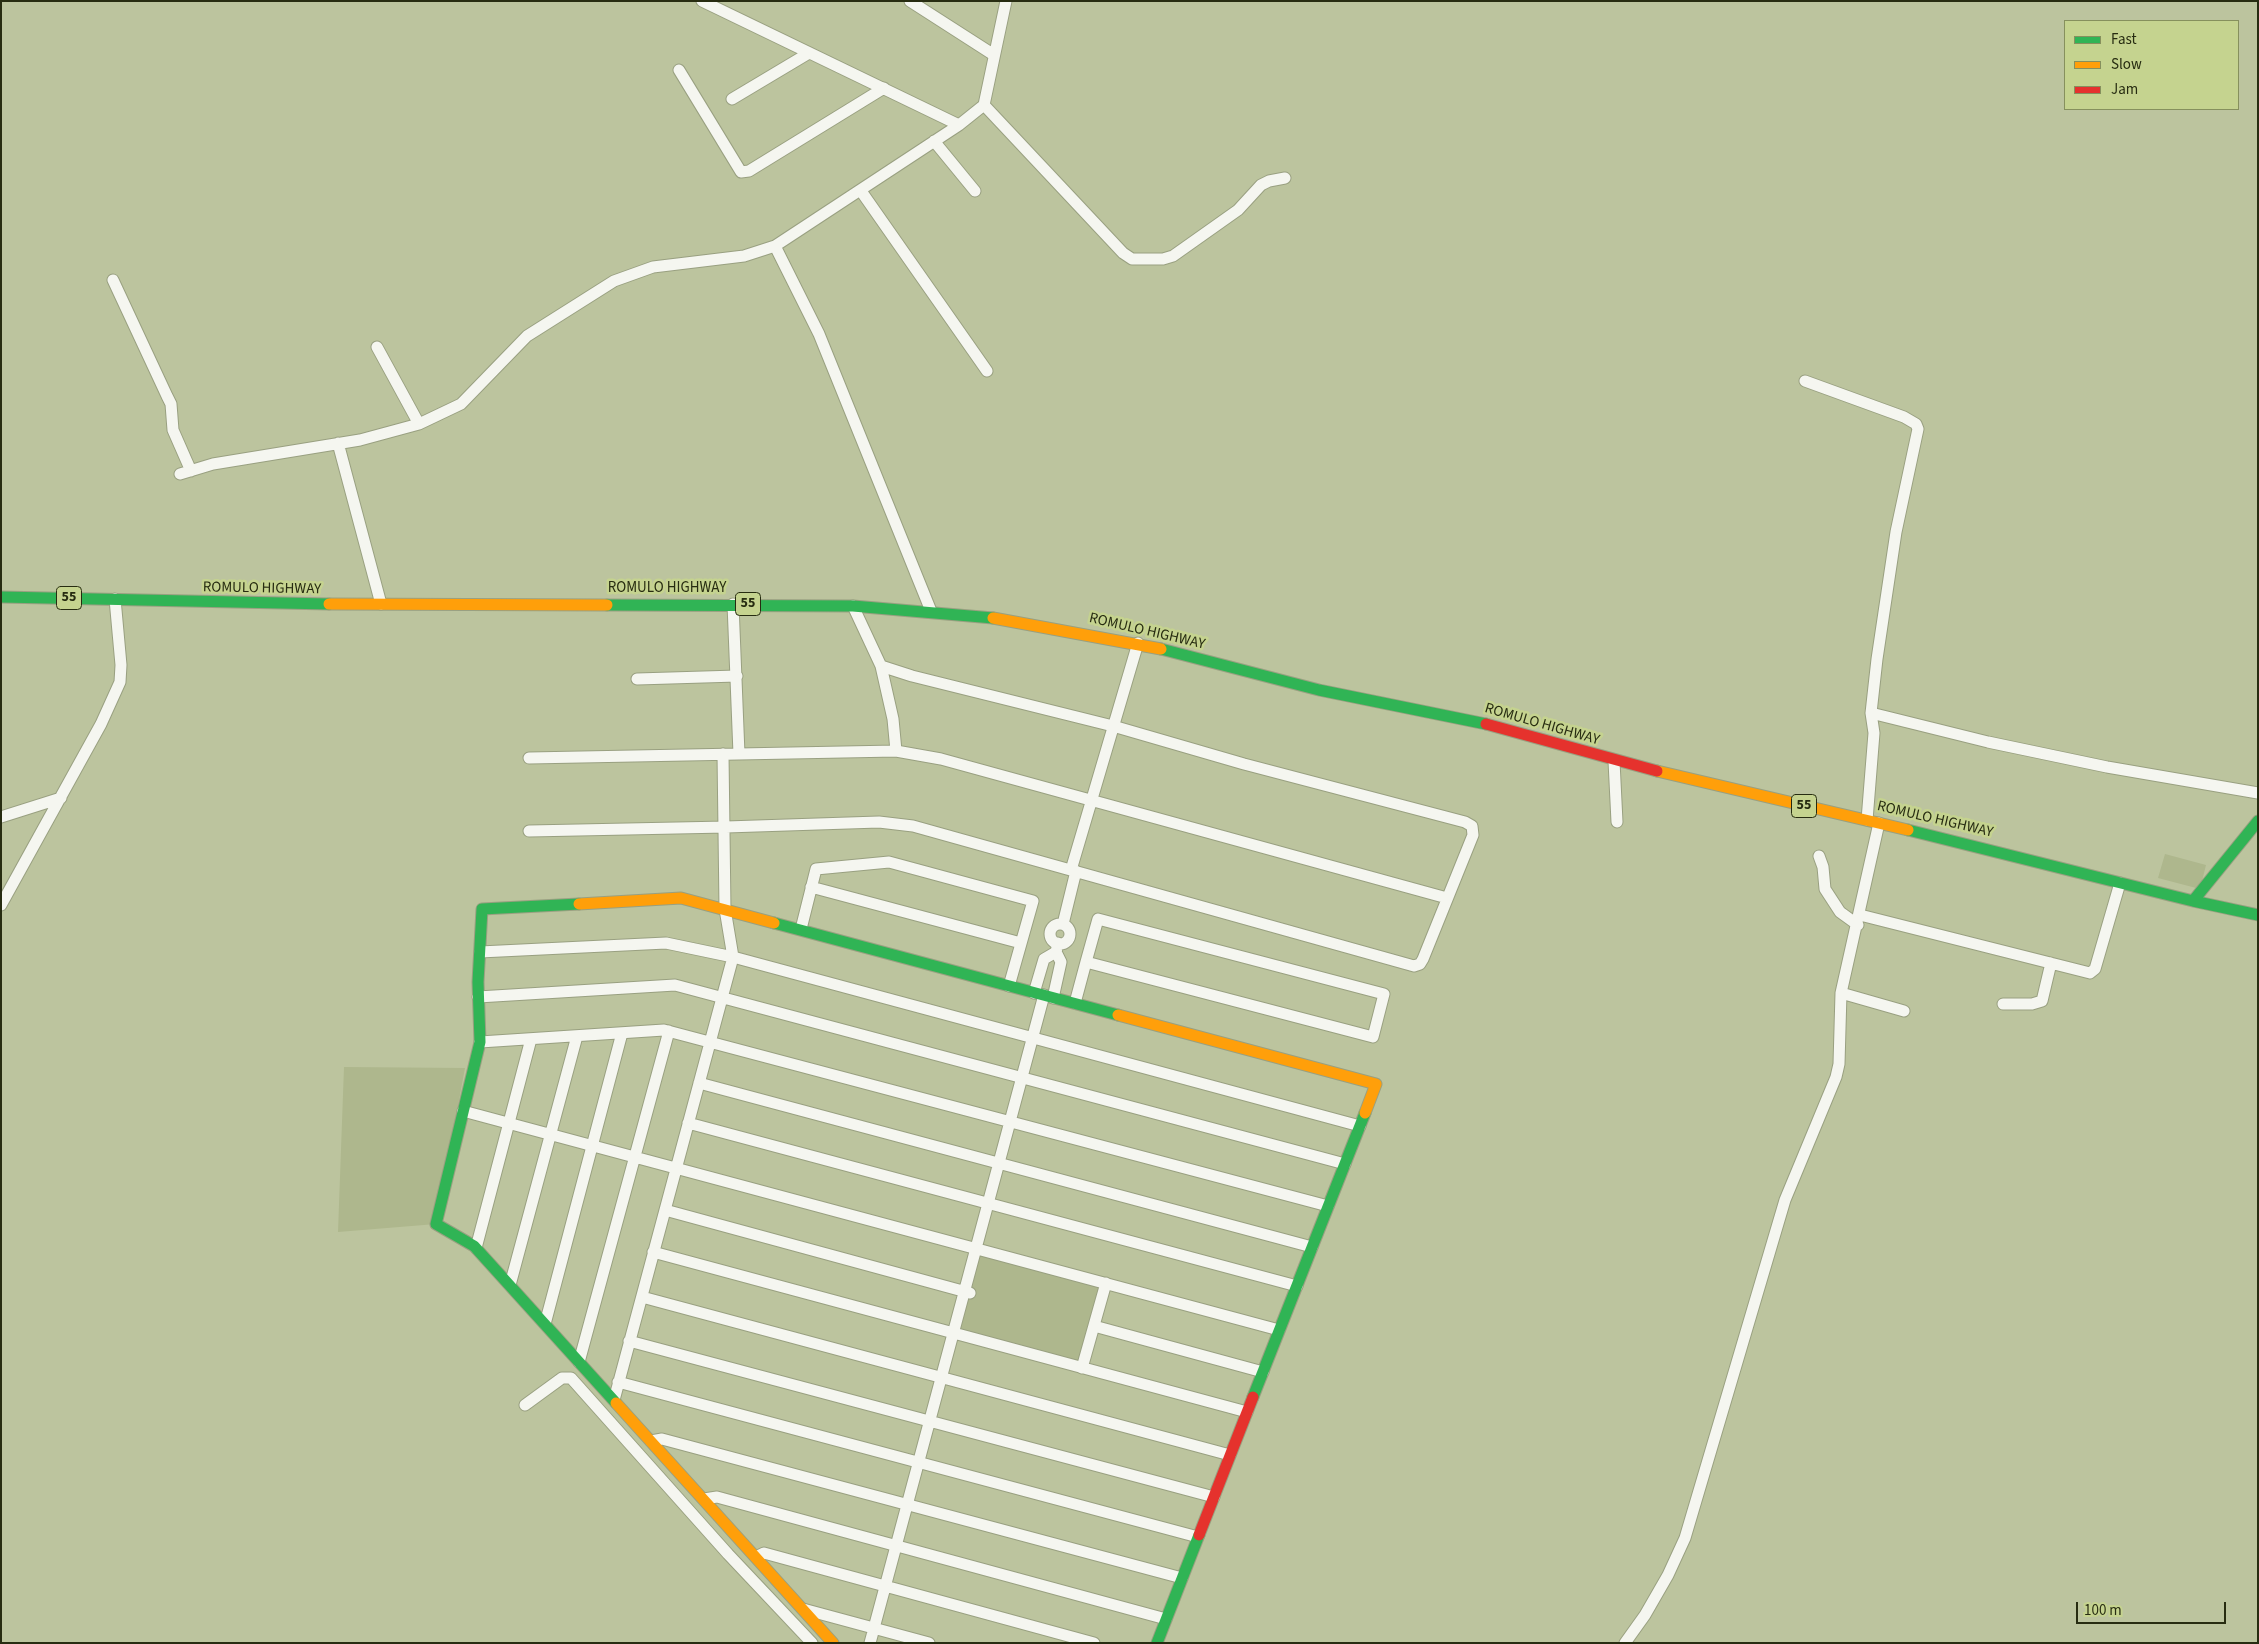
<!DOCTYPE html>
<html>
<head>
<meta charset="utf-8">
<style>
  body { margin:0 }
  #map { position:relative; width:2259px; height:1644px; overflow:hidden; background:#bcc49e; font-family:"Source Sans 3",sans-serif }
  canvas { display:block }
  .frame { position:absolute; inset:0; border:2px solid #272c11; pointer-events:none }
  .legend { position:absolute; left:2064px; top:20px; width:175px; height:90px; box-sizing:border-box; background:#c5d38f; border:1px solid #86905d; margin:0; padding:6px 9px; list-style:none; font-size:15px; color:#272c11 }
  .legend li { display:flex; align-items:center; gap:10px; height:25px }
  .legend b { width:25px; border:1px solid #86905d }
  .scale { position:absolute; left:2076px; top:1602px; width:150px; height:22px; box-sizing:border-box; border:2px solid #272c11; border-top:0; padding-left:6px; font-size:15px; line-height:18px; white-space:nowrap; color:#272c11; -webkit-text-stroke:4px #c5d38f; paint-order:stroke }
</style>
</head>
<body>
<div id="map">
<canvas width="2259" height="1644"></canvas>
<div class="frame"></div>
<ul class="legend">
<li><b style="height:6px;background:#30b455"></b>Fast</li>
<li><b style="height:6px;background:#ff9f0a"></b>Slow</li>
<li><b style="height:6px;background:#e5322d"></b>Jam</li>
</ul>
<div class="scale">100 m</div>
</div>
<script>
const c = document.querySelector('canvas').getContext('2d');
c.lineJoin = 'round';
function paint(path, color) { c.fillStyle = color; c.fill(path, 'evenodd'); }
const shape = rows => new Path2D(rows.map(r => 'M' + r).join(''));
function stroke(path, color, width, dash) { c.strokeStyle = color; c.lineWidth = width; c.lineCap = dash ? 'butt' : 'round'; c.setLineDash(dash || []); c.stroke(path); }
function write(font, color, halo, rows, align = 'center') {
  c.font = font + ' "Source Sans 3",sans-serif'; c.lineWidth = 5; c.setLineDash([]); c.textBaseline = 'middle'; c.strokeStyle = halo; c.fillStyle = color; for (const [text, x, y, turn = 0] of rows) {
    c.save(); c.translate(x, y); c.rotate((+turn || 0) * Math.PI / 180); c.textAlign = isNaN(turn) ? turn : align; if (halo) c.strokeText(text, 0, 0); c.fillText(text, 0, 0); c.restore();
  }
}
paint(shape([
  [2165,854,2206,865,2200,889,2158,878],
  [344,1067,465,1068,436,1224,338,1232],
  [979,1254,1102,1286,1080,1364,959,1330]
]), '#aeb78d');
const street = shape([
  [910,1,994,55],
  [679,70,741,172,749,171,884,88],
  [732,99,809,53],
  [984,105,1123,253,1132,259,1163,259,1173,256,1238,210,1261,185,1269,181,1285,178],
  [959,125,984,105,1006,1],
  [934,141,975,191],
  [861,191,987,371],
  [775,246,819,334,931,611],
  [113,280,167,396,171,404,173,430,191,471],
  [377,347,419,424],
  [1805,381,1904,417,1916,424,1918,429,1896,532,1877,659,1871,713,1874,733,1867,820],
  [338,443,381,604],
  [180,474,213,464,360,440,419,424,461,404,527,336,614,281,653,267,744,256,775,246,959,125,702,1],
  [733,604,739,754],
  [853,606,881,666],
  [637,679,737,676],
  [1871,713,1988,742,2107,767,2258,793],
  [529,758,896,751,941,759,1447,898],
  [1614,761,1617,822],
  [1,817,61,798],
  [529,831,726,827,879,822,913,826,1414,966,1420,964,1423,959,1473,835,1472,826,1465,822,1244,764,1113,726,912,676,881,666,893,719,896,751],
  [1819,856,1823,867,1825,889,1840,912,1858,925],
  [1071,870,1138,643],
  [811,887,1021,943],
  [1,905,101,724,120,682,121,665,115,599],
  [1860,915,2090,973,2095,969,2120,883],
  '1050 934a10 10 0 1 1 20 0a10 10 0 1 1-20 0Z',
  [1063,924,1076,871],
  [801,929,816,869,889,862,1033,901,1009,986],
  [480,952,666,943,733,957,1360,1126],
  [1034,993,1044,959,1056,952],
  [1841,993,1904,1011],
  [478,997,675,985,1345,1164],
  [1053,998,1061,962,1056,952,1058,943],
  [1075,1003,1086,962,1098,919,1384,994,1373,1037,1086,962],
  [2003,1004,2032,1004,2042,1001,2051,963],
  [480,1042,664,1030,1328,1206],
  [699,1083,1312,1247],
  [463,1111,1279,1330],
  [688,1123,1297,1286],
  [665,1210,970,1293],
  [476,1248,531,1039],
  [653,1252,1247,1412],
  [510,1285,577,1036],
  [642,1297,1230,1455],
  [545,1324,622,1033],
  [1094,1326,1263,1372],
  [629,1341,1214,1497],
  [579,1362,669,1031],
  [1082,1368,1106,1283],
  [618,1382,1198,1537],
  [614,1400,733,957,725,909,723,754],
  [525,1405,562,1378,571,1378,728,1554,812,1643],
  [651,1441,662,1439,1182,1578],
  [704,1499,717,1497,1166,1619],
  [756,1557,764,1553,1094,1643],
  [803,1609,929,1643],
  [870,1643,1044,995],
  [1625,1643,1645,1615,1668,1575,1685,1538,1785,1200,1836,1077,1839,1064,1841,993,1879,823]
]);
const fast = shape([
  [1,597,329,604],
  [607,605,853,606,993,618],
  [1161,649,1319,690,1486,724],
  [1908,830,2193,901,2258,915],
  [2193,901,2258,821],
  [579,904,482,909,478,982,480,1042,436,1224,474,1246,616,1403],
  [774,923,1118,1015],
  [1253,1397,1365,1113],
  [1157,1643,1199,1535]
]);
const slow = shape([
  [329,604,607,605],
  [993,618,1161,649],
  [1657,771,1908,830],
  [579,904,681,898,774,923],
  [1118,1015,1376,1084,1365,1113],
  [616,1403,833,1643]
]);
const jam = shape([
  [1486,724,1657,771],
  [1199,1535,1253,1397]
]);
stroke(street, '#99a081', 13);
stroke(fast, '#99a081', 13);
stroke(slow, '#99a081', 13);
stroke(jam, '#99a081', 13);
stroke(street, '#f5f6f0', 11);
stroke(fast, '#30b455', 11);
stroke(slow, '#ff9f0a', 11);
stroke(jam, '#e5322d', 11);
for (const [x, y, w] of [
  [69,598,25],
  [748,604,25],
  [1804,806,25]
]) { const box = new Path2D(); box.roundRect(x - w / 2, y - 11.5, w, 23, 4); c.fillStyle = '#c5d38f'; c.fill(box); stroke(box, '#272c11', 1); }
write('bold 14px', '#272c11', null, [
  ["55",69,598],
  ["55",748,604],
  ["55",1804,806]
]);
write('15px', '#272c11', '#c5d38f', [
  ["ROMULO HIGHWAY",262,589,1],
  ["ROMULO HIGHWAY",667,589],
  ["ROMULO HIGHWAY",1147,632,13],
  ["ROMULO HIGHWAY",1542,725,16],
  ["ROMULO HIGHWAY",1935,820,13]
]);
</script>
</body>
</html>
